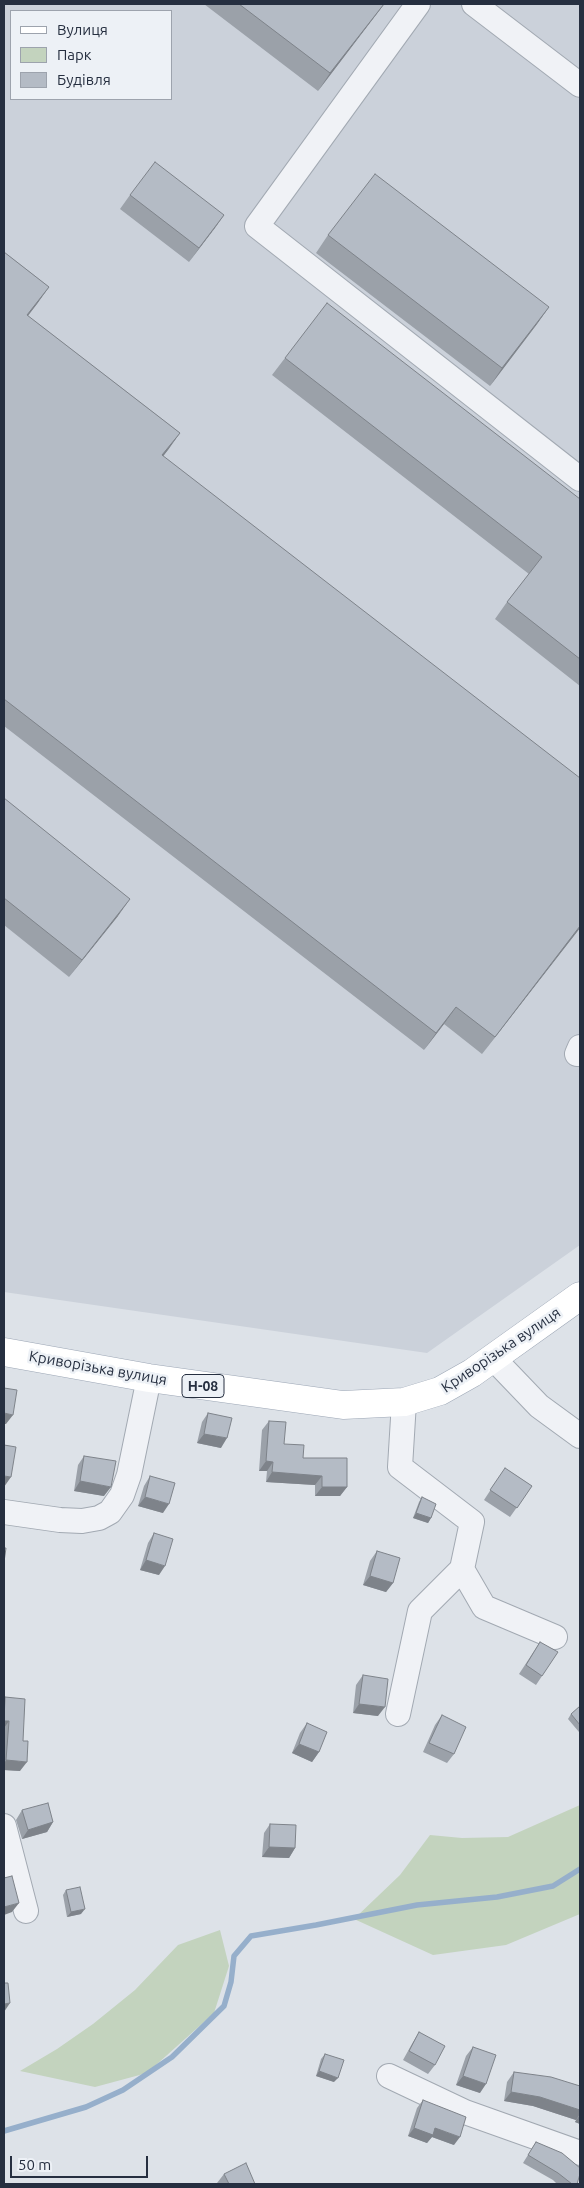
<!DOCTYPE html>
<html>
<head>
<meta charset="utf-8">
<style>
  body { margin:0 }
  #map { position:relative; width:584px; height:2188px; overflow:hidden; background:#dde2e8; font-family:Ubuntu,sans-serif }
  canvas { display:block }
  .frame { position:absolute; inset:0; border:5px solid #262f40; pointer-events:none }
  .legend { position:absolute; left:10px; top:10px; width:162px; height:90px; box-sizing:border-box; background:#edf1f6; border:1px solid #9da3ad; margin:0; padding:6px 9px; list-style:none; font-size:15px; color:#262f40 }
  .legend li { display:flex; align-items:center; gap:10px; height:25px }
  .legend b { width:25px; border:1px solid #9da3ad }
  .scale { position:absolute; left:10px; top:2156px; width:138px; height:22px; box-sizing:border-box; border:2px solid #262f40; border-top:0; padding-left:6px; font-size:15px; line-height:18px; white-space:nowrap; color:#262f40; -webkit-text-stroke:4px #edf1f6; paint-order:stroke }
</style>
</head>
<body>
<div id="map">
<canvas width="584" height="2188"></canvas>
<div class="frame"></div>
<ul class="legend">
<li><b style="height:6px;background:#fff"></b>Вулиця</li>
<li><b style="height:14px;background:#c3d3be"></b>Парк</li>
<li><b style="height:14px;background:#b4bbc5"></b>Будівля</li>
</ul>
<div class="scale">50 m</div>
</div>
<script>
const c = document.querySelector('canvas').getContext('2d');
c.lineJoin = 'round';
function paint(path, color) { c.fillStyle = color; c.fill(path, 'evenodd'); }
const shape = rows => new Path2D(rows.map(r => 'M' + r).join(''));
function stroke(path, color, width, dash) { c.strokeStyle = color; c.lineWidth = width; c.lineCap = dash ? 'butt' : 'round'; c.setLineDash(dash || []); c.stroke(path); }
function write(font, color, halo, rows, align = 'center') {
  c.font = font + ' Ubuntu,sans-serif'; c.lineWidth = 5; c.setLineDash([]); c.textBaseline = 'middle'; c.strokeStyle = halo; c.fillStyle = color; for (const [text, x, y, turn = 0] of rows) {
    c.save(); c.translate(x, y); c.rotate((+turn || 0) * Math.PI / 180); c.textAlign = isNaN(turn) ? turn : align; if (halo) c.strokeText(text, 0, 0); c.fillText(text, 0, 0); c.restore();
  }
}
paint(shape([
  [4,4,580,4,580,1245,427,1353,4,1292],
  [11,11,171,11,171,99,11,99]
]), '#cbd1da');
paint(shape([
  [580,1805,580,1914,506,1945,433,1955,354,1919,400,1875,430,1835,462,1838,508,1837],
  [220,1930,229,1966,214,2013,147,2073,95,2087,20,2071,57,2049,93,2024,135,1990,178,1945]
]), '#c3d3be');
stroke(shape([
  [4,2131,86,2107,123,2090,172,2057,224,2006,231,1982,234,1956,251,1936,316,1925,417,1905,497,1897,553,1886,580,1869]
]), '#96afcb', 5.5);
const minor = shape([
  [418,4,257,226,580,479],
  [474,4,580,85],
  [577,1054,580,1047],
  [493,1358,539,1406,580,1436],
  [404,1402,400,1467,472,1522,462,1569,484,1607,555,1637],
  [4,1512,60,1520,82,1521,99,1518,110,1512,122,1495,129,1475,149,1378],
  [398,1714,420,1611,462,1569],
  [4,1826,26,1911],
  [389,2076,465,2112,580,2153]
]);
const major = shape([
  [4,1352,149,1378,343,1405,404,1402,440,1391,472,1373,580,1296]
]);
stroke(minor, '#a2a9b2', 26);
stroke(major, '#9ca6b5', 29);
stroke(minor, '#f0f2f6', 24);
stroke(major, '#fff', 28);
paint(shape([
  [204,4,384,4,318,91],
  [130,195,224,215,189,262,120,209],
  [328,235,549,307,537,324,490,386,316,253],
  [4,252,49,287,28,316,180,433,163,456,580,928,482,1054,444,1024,424,1050,4,726],
  [285,358,580,499,580,686,495,619,507,602,529,574,272,375],
  [4,798,118,916,69,977,4,925],
  [208,1413,221,1448,197,1443,202,1422],
  [269,1421,284,1444,303,1458,347,1487,340,1496,315,1496,315,1485,266,1482,267,1471,259,1471,262,1430],
  [84,1456,104,1496,74,1491,78,1465],
  [505,1468,532,1486,510,1517,484,1500],
  [150,1476,163,1513,138,1506,144,1486],
  [422,1497,431,1518,428,1523,413,1518,419,1502],
  [154,1533,159,1575,140,1570,148,1543],
  [377,1551,393,1583,386,1592,363,1585,370,1561],
  [540,1642,542,1676,536,1685,519,1674],
  [363,1675,378,1716,353,1713,356,1685],
  [5,1697,20,1771,4,1770,4,1699],
  [580,1706,580,1732,579,1732,568,1719,571,1714],
  [442,1715,454,1754,447,1763,423,1752,435,1725],
  [307,1723,319,1752,312,1762,292,1753,300,1733],
  [22,1810,53,1822,47,1832,22,1839,16,1820],
  [270,1824,295,1848,289,1858,262,1857,264,1833],
  [66,1890,81,1914,67,1917,63,1895],
  [419,2032,435,2065,428,2074,403,2060,413,2042],
  [473,2047,480,2093,456,2085,466,2056],
  [325,2054,334,2082,316,2076,321,2059],
  [514,2072,580,2086,580,2124,575,2122,576,2120,533,2106,504,2101,507,2082],
  [423,2100,454,2145,432,2137,427,2143,408,2136,417,2108],
  [536,2142,577,2184,557,2184,553,2180,523,2163],
  [224,2174,255,2184,218,2184,217,2183]
]), '#9ba1a9');
paint(shape([
  [384,4,379,11,318,91,330,73],
  [224,215,215,228,189,262,199,248],
  [49,287,37,304,15,332,27,315],
  [549,307,537,324,490,386,502,368],
  [180,433,168,450,150,473,162,455],
  [130,899,118,916,69,977,82,960],
  [580,926,580,928,482,1054,495,1037],
  [456,1007,444,1024,424,1050,436,1033],
  [4,1413,13,1415,6,1424,4,1424],
  [204,1434,227,1438,221,1448,197,1443],
  [266,1461,273,1462,267,1471,259,1471],
  [272,1472,322,1476,315,1485,266,1482],
  [4,1476,11,1477,4,1487],
  [80,1481,111,1487,104,1496,74,1491],
  [322,1487,347,1487,340,1496,315,1496],
  [145,1497,169,1504,163,1513,138,1506],
  [416,1513,431,1518,428,1523,413,1518],
  [146,1560,165,1566,159,1575,140,1570],
  [370,1576,393,1583,386,1592,363,1585],
  [359,1704,385,1707,378,1716,353,1713],
  [4,1721,9,1721,4,1728],
  [299,1744,319,1752,312,1762,292,1753],
  [6,1760,27,1762,20,1771,4,1770,4,1764],
  [53,1822,47,1832,22,1839,28,1830],
  [269,1847,295,1848,289,1858,262,1857],
  [19,1903,12,1912,4,1915,4,1907],
  [85,1909,81,1914,67,1917,71,1912],
  [10,2003,4,2012,4,2004],
  [319,2071,338,2078,334,2082,316,2076],
  [463,2076,486,2084,480,2093,456,2085],
  [511,2092,540,2097,580,2110,580,2114,576,2120,533,2106,504,2101],
  [580,2115,580,2124,575,2122],
  [414,2128,435,2128,460,2137,454,2145,432,2137,427,2143,408,2136]
]), '#7e838a');
const building = shape([
  [239,4,384,4,330,73,239,4],
  [155,162,224,215,199,248,130,195,155,162],
  [375,174,549,307,502,368,328,235,375,174],
  [4,252,49,287,27,315,180,433,162,455,580,778,580,926,495,1037,456,1007,436,1033,4,699,4,252],
  [327,303,580,499,580,659,507,602,542,557,285,358,327,303],
  [4,798,130,899,82,960,4,898,4,798],
  [4,1388,17,1390,13,1415,4,1413,4,1388],
  [208,1413,232,1418,227,1438,204,1434,208,1413],
  [269,1421,286,1422,284,1444,304,1445,303,1458,347,1458,347,1487,322,1487,322,1476,272,1472,273,1462,266,1461,269,1421],
  [4,1445,16,1447,11,1477,4,1476,4,1445],
  [84,1456,116,1461,111,1487,80,1481,84,1456],
  [505,1468,532,1486,517,1508,490,1490,505,1468],
  [150,1476,175,1483,169,1504,145,1497,150,1476],
  [422,1497,436,1504,431,1518,416,1513,422,1497],
  [154,1533,173,1539,165,1566,146,1560,154,1533],
  [4,1548,6,1548,4,1562,4,1548],
  [377,1551,400,1558,393,1583,370,1576,377,1551],
  [540,1642,558,1652,542,1676,526,1665,540,1642],
  [363,1675,388,1679,385,1707,359,1704,363,1675],
  [5,1697,25,1699,23,1741,28,1741,27,1762,6,1760,9,1721,4,1721,5,1697],
  [580,1706,580,1725,571,1714,580,1706],
  [442,1715,466,1727,454,1754,429,1743,442,1715],
  [307,1723,327,1732,319,1752,299,1744,307,1723],
  [48,1803,53,1822,28,1830,22,1810,48,1803],
  [270,1824,296,1825,295,1848,269,1847,270,1824],
  [12,1876,19,1903,4,1907,4,1878,12,1876],
  [80,1887,85,1909,71,1912,66,1890,80,1887],
  [4,1983,8,1983,10,2003,4,2004,4,1983],
  [419,2032,445,2046,435,2065,409,2051,419,2032],
  [473,2047,496,2055,486,2084,463,2076,473,2047],
  [325,2054,344,2060,338,2078,319,2071,325,2054],
  [514,2072,551,2077,580,2086,580,2110,540,2097,511,2092,514,2072],
  [423,2100,466,2117,460,2137,435,2128,433,2135,414,2128,423,2100],
  [536,2142,562,2153,580,2168,580,2174,577,2184,572,2184,558,2173,528,2155,536,2142],
  [246,2163,255,2184,229,2184,224,2174,246,2163]
]);
paint(building, '#b4bbc5');
stroke(building, '#7e838a', 1);
for (const [x, y, w] of [
  [203,1386,42]
]) { const box = new Path2D(); box.roundRect(x - w / 2, y - 11.5, w, 23, 4); c.fillStyle = '#edf1f6'; c.fill(box); stroke(box, '#262f40', 1); }
write('bold 14px', '#262f40', null, [
  ["Н-08",203,1386]
]);
write('15px', '#262f40', '#edf1f6', [
  ["Криворізька вулиця",501,1350,-34],
  ["Криворізька вулиця",98,1368,10]
]);
</script>
</body>
</html>
